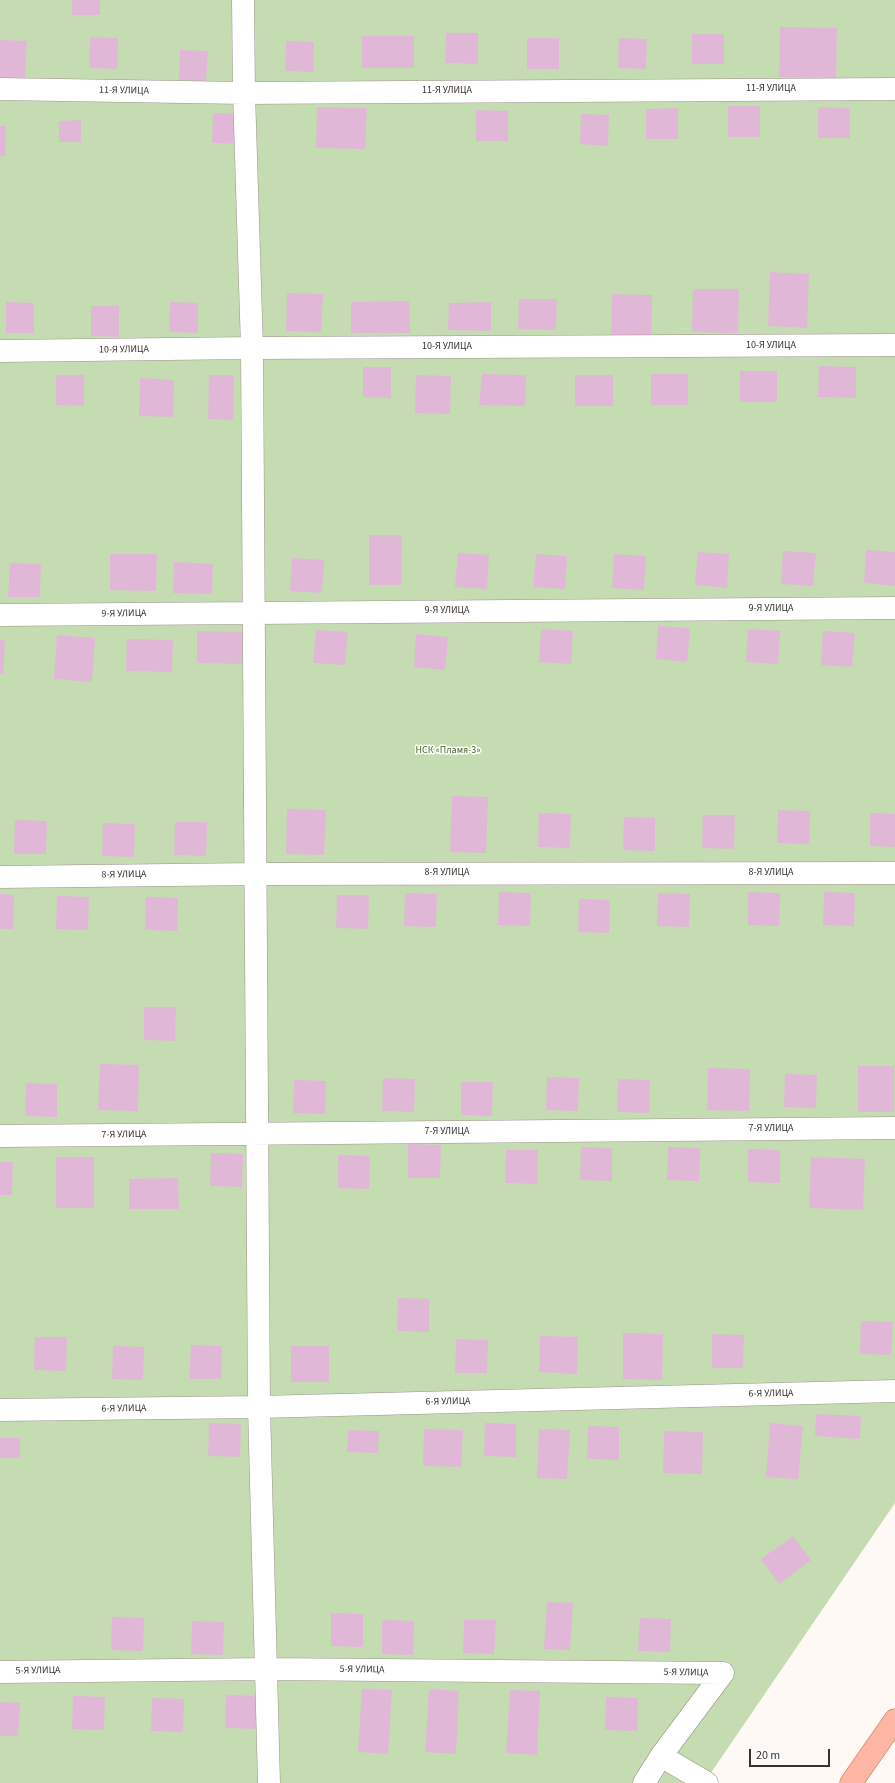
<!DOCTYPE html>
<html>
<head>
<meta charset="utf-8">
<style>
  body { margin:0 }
  #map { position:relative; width:895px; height:1783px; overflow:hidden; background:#fef9f5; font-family:"Source Sans 3",sans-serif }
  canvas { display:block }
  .scale { position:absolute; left:749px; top:1749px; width:81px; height:18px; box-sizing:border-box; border:2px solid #37322e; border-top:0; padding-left:5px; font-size:12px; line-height:14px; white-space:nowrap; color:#37322e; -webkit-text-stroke:3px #fff; paint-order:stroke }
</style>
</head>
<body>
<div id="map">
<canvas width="895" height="1783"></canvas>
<div class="scale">20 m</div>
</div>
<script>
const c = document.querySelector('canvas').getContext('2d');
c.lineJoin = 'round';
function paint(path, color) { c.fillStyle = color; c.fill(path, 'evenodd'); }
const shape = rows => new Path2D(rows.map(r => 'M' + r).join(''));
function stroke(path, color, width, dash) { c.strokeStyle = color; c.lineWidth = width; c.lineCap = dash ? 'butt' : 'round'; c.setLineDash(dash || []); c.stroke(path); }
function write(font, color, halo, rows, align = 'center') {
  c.font = font + ' "Source Sans 3",sans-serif'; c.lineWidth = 3; c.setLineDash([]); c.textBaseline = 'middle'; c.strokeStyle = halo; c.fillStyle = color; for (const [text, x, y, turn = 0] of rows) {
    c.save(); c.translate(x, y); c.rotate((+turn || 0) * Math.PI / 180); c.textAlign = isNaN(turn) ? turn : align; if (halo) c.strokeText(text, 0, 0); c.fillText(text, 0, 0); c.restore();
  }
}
paint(shape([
  [0,0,895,0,895,1503,704,1783,0,1783]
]), '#c5dcb2');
paint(shape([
  [72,0,100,0,100,15,72,15],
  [780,27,837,28,836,78,779,77],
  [446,33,478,33,478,64,445,63],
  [692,34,724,34,724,64,692,64],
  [362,36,414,36,414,68,362,68],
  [90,37,118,38,117,69,89,68],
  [527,38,559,38,559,69,527,69],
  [619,38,647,39,646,69,618,68],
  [0,40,27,41,25,78,0,77],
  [286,41,314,42,313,72,285,71],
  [180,50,208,51,206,81,179,80],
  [728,106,760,106,760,137,728,137],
  [317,107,367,108,365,149,316,148],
  [818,107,850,108,850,138,818,138],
  [678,108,678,139,646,139,646,109],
  [476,110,508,111,508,141,476,141],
  [213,113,241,114,240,144,212,143],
  [581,114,609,115,608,146,580,144],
  [81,120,81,142,59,142,59,121],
  [0,126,6,126,5,156,0,156],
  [770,272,809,274,807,328,768,326],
  [693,289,739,289,738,333,692,332],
  [287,293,323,294,321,332,286,331],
  [612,294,652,295,651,336,611,335],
  [519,299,557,299,556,330,518,329],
  [409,301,410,333,351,333,351,302],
  [6,302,34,303,34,333,6,333],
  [170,302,198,303,198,333,169,332],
  [491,302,491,331,448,330,449,303],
  [91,306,119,306,119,337,91,336],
  [819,366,856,367,856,398,818,397],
  [363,367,391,367,391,398,363,397],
  [740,371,777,371,777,402,740,402],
  [482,374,526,375,525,406,479,405],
  [651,374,688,374,688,405,651,405],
  [56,375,84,375,84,406,56,405],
  [209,375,234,375,233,420,208,419],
  [416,375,451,376,450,414,415,413],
  [575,375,613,375,613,406,575,406],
  [140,378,174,380,173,417,139,416],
  [369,535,402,535,401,585,369,585],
  [866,550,895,552,895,586,864,583],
  [783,551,816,553,813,586,781,584],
  [698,552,729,554,727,588,695,585],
  [458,553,489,555,487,589,455,587],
  [110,554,157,554,156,591,110,590],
  [536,554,567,556,565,589,533,587],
  [614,554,646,556,644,590,612,588],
  [292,558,324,560,322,593,290,591],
  [174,562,213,564,212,594,173,593],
  [10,563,41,564,40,597,8,597],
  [658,626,690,628,687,662,656,659],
  [541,629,573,631,571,664,539,662],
  [748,629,780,631,778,664,746,662],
  [316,630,348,632,345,665,313,663],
  [197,631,243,632,242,664,197,663],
  [823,631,855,633,852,667,821,665],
  [416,634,448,637,445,670,414,667],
  [57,635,95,638,92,682,54,679],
  [127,639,173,640,172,672,126,671],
  [0,640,5,641,3,674,0,674],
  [452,796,488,797,486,853,450,852],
  [287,809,326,810,324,855,286,854],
  [778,810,810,811,809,844,777,843],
  [539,813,571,814,570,848,538,847],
  [870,813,895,814,895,847,870,846],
  [703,815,735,815,734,849,702,848],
  [624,817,655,818,655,851,623,850],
  [15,820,47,821,46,854,14,854],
  [175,822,207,822,206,856,174,855],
  [103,823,135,824,134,857,102,856],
  [499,892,531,893,530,926,498,925],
  [748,892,780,893,779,926,748,925],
  [824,892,855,893,854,926,823,925],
  [405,893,437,894,436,927,404,926],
  [658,893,690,894,689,927,657,926],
  [0,894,14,895,13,929,0,929],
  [337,895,369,895,368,929,336,928],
  [57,896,89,897,88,930,56,929],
  [146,897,178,898,177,931,145,930],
  [579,899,610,900,609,933,578,932],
  [144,1007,176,1007,175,1041,144,1040],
  [100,1064,139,1065,138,1111,98,1110],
  [858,1066,894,1066,894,1112,858,1112],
  [708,1068,750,1069,749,1111,707,1110],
  [785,1074,817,1075,816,1108,784,1107],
  [547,1077,579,1078,578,1111,546,1110],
  [383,1078,415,1079,414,1112,382,1111],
  [618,1079,650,1080,649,1113,617,1112],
  [294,1080,326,1081,325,1114,293,1113],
  [461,1082,493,1082,492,1116,461,1115],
  [26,1083,57,1084,57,1117,25,1116],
  [408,1144,441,1145,440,1178,408,1178],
  [581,1147,612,1148,612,1181,580,1180],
  [668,1147,700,1148,699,1181,667,1180],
  [748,1149,780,1150,780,1183,748,1182],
  [506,1150,538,1150,537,1184,505,1183],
  [211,1153,243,1154,242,1187,210,1186],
  [338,1155,370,1156,369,1189,338,1188],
  [56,1157,94,1157,94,1208,56,1208],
  [811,1157,865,1159,863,1210,809,1208],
  [0,1162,13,1162,12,1195,0,1195],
  [178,1178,179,1209,129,1209,129,1179],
  [398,1298,429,1299,429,1332,397,1331],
  [861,1321,893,1322,891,1355,860,1354],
  [623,1333,663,1334,662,1380,623,1379],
  [712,1334,744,1335,743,1368,712,1368],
  [540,1336,578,1337,577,1374,539,1372],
  [35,1337,67,1337,66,1371,34,1370],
  [456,1339,488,1340,487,1373,455,1373],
  [191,1345,222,1346,221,1379,189,1379],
  [113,1346,144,1347,143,1380,112,1379],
  [291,1346,329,1346,329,1382,291,1382],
  [816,1414,861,1416,860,1439,815,1436],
  [209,1423,241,1424,240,1457,208,1456],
  [485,1423,516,1424,516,1457,484,1456],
  [770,1423,803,1426,798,1479,766,1477],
  [588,1426,619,1427,619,1460,587,1459],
  [424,1429,463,1430,461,1467,423,1466],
  [539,1429,570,1430,567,1479,537,1478],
  [348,1430,379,1431,378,1453,347,1452],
  [664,1431,703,1432,702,1474,663,1473],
  [0,1438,20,1438,20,1458,0,1458],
  [793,1536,811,1560,779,1584,761,1559],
  [547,1602,573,1603,570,1650,544,1649],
  [331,1613,363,1614,363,1647,331,1646],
  [112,1617,144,1618,143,1651,111,1650],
  [640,1618,671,1619,670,1652,638,1651],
  [382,1620,414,1621,413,1655,382,1654],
  [464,1620,496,1620,494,1654,463,1653],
  [192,1621,224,1622,223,1655,191,1654],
  [362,1689,392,1690,388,1754,358,1752],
  [429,1689,459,1691,456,1754,425,1752],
  [510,1690,540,1691,537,1755,506,1753],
  [226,1695,258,1696,257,1729,225,1728],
  [73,1696,105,1697,104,1730,72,1729],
  [606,1697,638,1698,637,1731,605,1730],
  [152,1698,184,1699,183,1732,151,1731],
  [0,1702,20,1703,18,1736,0,1736]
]), '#e0b7d6');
const minor = shape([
  [243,0,244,93,252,348,259,1407,269,1783],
  [0,89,244,93,895,89],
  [0,351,252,348,895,345],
  [0,615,895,608],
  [0,877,256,874,895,873],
  [0,1136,895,1128],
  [0,1410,259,1407,895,1391],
  [0,1672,267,1669,723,1673],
  [644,1783,661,1756],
  [707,1783,661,1756,723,1673]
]);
const major = shape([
  [851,1783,895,1720]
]);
stroke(minor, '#9d9289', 23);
stroke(major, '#b86853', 23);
stroke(minor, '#fff', 22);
stroke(major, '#feb6a4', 22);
write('10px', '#37322e', '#fff', [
  ["11-Я УЛИЦА",771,89],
  ["11-Я УЛИЦА",124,91,1],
  ["11-Я УЛИЦА",447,91],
  ["10-Я УЛИЦА",771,346],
  ["10-Я УЛИЦА",447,347],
  ["10-Я УЛИЦА",124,350,-1],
  ["9-Я УЛИЦА",771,609],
  ["9-Я УЛИЦА",447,611],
  ["9-Я УЛИЦА",124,614,-1],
  ["8-Я УЛИЦА",447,873],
  ["8-Я УЛИЦА",771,873],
  ["8-Я УЛИЦА",124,875,-1],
  ["7-Я УЛИЦА",771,1129],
  ["7-Я УЛИЦА",447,1132],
  ["7-Я УЛИЦА",124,1135,-1],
  ["6-Я УЛИЦА",771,1394,-1],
  ["6-Я УЛИЦА",448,1402,-1],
  ["6-Я УЛИЦА",124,1409,-1],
  ["5-Я УЛИЦА",362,1670,1],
  ["5-Я УЛИЦА",38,1671,-1],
  ["5-Я УЛИЦА",686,1673,1]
]);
write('10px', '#446024', '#fff', [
  ["НСК «Пламя-3»",448,751]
]);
</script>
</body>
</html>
